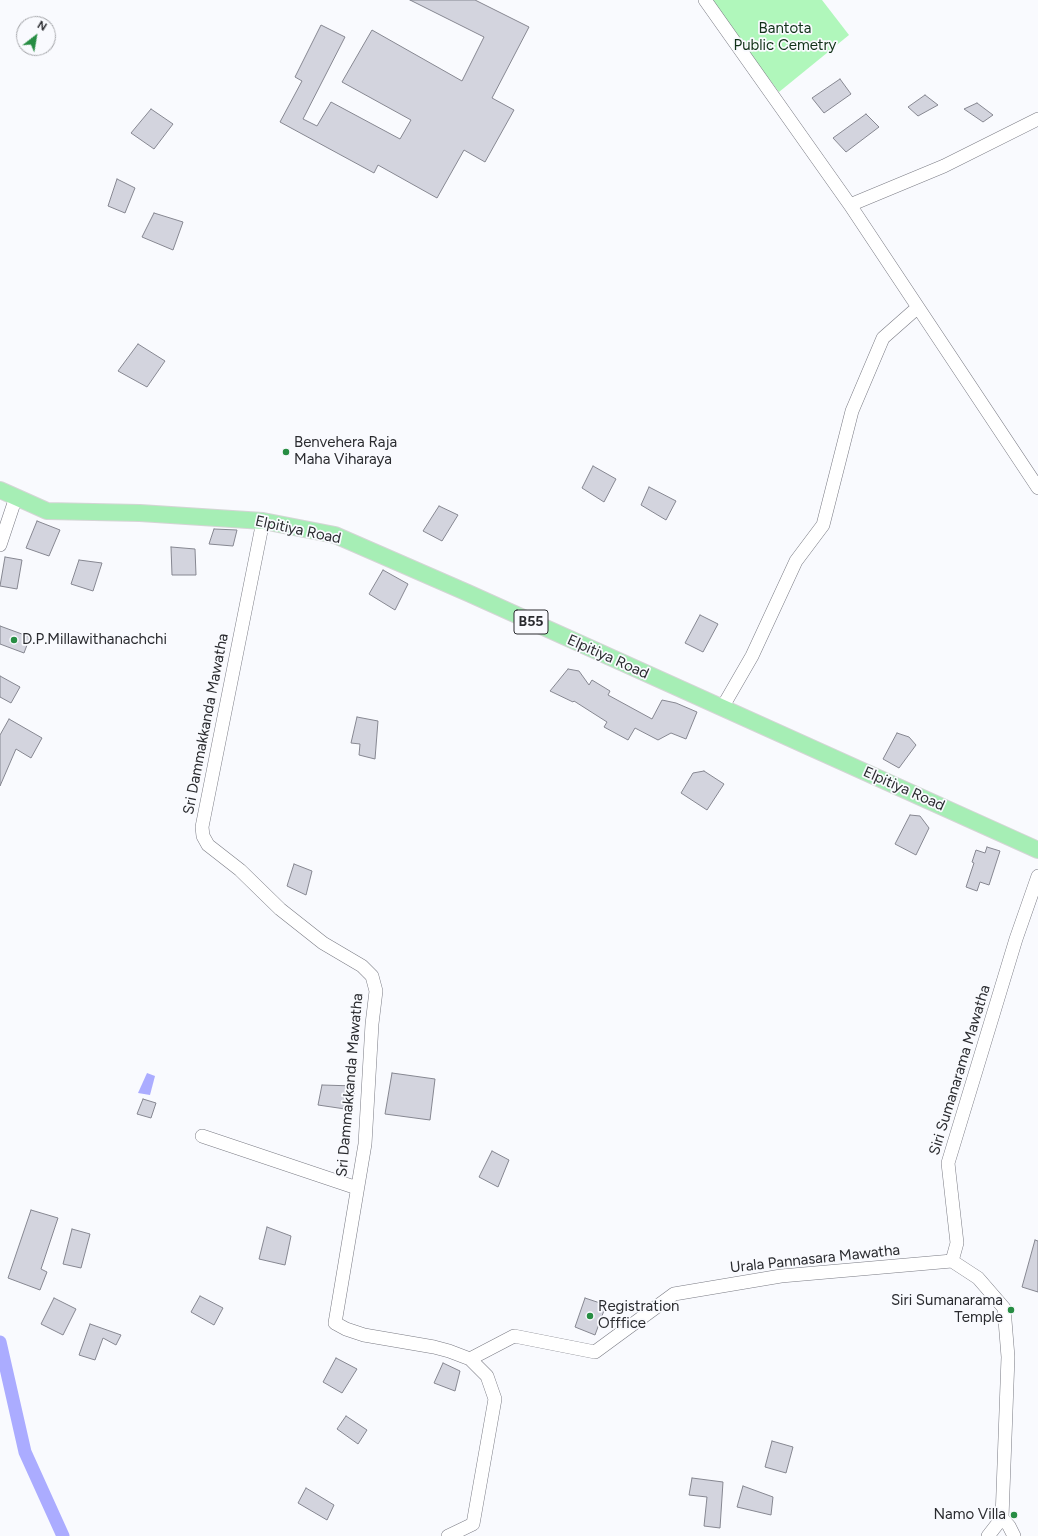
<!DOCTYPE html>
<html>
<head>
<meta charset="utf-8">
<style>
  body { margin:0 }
  #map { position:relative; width:1038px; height:1536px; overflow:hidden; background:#f9fafe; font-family:Figtree,sans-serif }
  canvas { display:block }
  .north { position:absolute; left:16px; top:16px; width:40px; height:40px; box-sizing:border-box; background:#f9fafe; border:1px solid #a6a7ab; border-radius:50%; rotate:31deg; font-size:11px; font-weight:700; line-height:16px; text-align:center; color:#2a2b2f }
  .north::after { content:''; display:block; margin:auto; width:14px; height:18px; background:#278d43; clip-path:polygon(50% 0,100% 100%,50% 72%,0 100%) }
</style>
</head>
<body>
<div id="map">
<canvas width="1038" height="1536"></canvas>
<div class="north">N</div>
</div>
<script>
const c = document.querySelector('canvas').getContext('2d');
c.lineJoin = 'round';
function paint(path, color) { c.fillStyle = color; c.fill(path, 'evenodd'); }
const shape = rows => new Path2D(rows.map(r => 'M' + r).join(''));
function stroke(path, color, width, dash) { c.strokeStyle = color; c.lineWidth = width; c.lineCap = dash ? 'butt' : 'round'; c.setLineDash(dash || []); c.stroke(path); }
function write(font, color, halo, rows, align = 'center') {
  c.font = font + ' Figtree,sans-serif'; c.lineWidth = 3.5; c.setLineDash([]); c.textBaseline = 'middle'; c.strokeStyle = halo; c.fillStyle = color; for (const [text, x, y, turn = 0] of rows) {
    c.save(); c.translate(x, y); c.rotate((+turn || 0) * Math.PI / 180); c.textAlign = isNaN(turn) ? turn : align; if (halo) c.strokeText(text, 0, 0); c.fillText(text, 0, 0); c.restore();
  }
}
paint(shape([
  [709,0,822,0,849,35,779,92]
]), '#b0f7bb');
paint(shape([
  [147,1073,155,1076,150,1095,138,1093]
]), '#abacff');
stroke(shape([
  [0,1342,25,1452,63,1536]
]), '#abacff', 13);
const building = shape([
  [410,0,475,0,529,27,492,98,514,110,485,162,464,150,437,198,378,165,374,173,280,122,302,81,295,77,321,25,345,37,303,119,317,126,331,102,400,139,411,120,342,82,372,30,462,81,484,37,410,0],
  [840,79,851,94,824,113,812,98,840,79],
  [925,95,938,105,918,116,908,107,925,95],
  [977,103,993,115,983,122,964,109,977,103],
  [151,109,173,124,154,149,131,133,151,109],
  [866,114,879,127,846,152,833,138,866,114],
  [117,179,135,188,125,213,108,206,117,179],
  [154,213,183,222,173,250,142,237,154,213],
  [138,344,165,361,147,387,118,371,138,344],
  [593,466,616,479,604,502,582,488,593,466],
  [649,487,676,501,666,520,641,505,649,487],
  [439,506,458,515,442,541,423,531,439,506],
  [37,521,60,530,49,556,26,548,37,521],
  [214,529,237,530,233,546,209,544,214,529],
  [171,547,195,549,196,575,172,575,171,547],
  [5,557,22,560,17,589,0,586,5,557],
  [79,560,102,563,93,591,71,584,79,560],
  [383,570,408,584,395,610,369,594,383,570],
  [700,615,718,624,703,652,685,643,700,615],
  [0,626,30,637,24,653,0,644,0,626],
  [568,669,579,671,589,685,592,680,610,691,608,695,652,719,662,700,676,703,697,712,686,739,671,733,658,740,635,728,628,740,604,727,607,722,574,701,573,702,550,691,568,669],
  [0,676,20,687,11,703,0,697,0,676],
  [357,717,378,721,375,759,359,755,360,744,351,743,357,717],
  [9,719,42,738,31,758,16,749,0,786,0,735,9,719],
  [897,733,909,737,916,745,899,768,883,759,897,733],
  [704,771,724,784,707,810,681,793,693,773,704,771],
  [910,815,920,816,929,828,916,855,895,844,910,815],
  [987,847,1000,851,989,885,980,882,977,891,966,887,974,863,972,862,976,850,985,853,987,847],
  [294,864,312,871,306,895,287,886,294,864],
  [392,1073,435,1079,430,1120,385,1114,392,1073],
  [322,1085,355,1086,352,1110,318,1105,322,1085],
  [143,1099,156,1103,151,1118,137,1114,143,1099],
  [492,1151,509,1160,498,1187,479,1177,492,1151],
  [31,1210,58,1218,41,1269,47,1272,40,1290,8,1278,31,1210],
  [267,1227,291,1236,285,1265,259,1259,267,1227],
  [72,1229,90,1234,81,1268,63,1264,72,1229],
  [1035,1240,1038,1241,1038,1292,1022,1287,1035,1240],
  [200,1296,223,1308,214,1325,191,1312,200,1296],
  [54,1298,76,1309,63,1335,41,1324,54,1298],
  [585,1298,606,1305,595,1335,575,1327,585,1298],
  [90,1324,121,1335,116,1345,103,1338,95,1360,79,1355,90,1324],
  [336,1358,357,1369,342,1393,323,1382,336,1358],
  [443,1363,460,1371,455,1391,434,1383,443,1363],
  [346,1416,367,1430,358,1444,337,1429,346,1416],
  [772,1441,793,1447,786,1473,765,1467,772,1441],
  [692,1478,723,1482,720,1528,704,1526,707,1497,689,1495,692,1478],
  [743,1486,773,1497,771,1515,737,1507,743,1486],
  [306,1488,334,1505,327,1520,298,1503,306,1488]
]);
paint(building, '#d3d4de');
stroke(building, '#868791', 1);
const minor = shape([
  [705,0,850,205,1038,488],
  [850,205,944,166,1038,119],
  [263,521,202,827,203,836,208,845,240,870,280,909,323,943,362,966,372,976,376,991,372,1024,365,1144,335,1323,346,1329,364,1335,434,1347,449,1351,470,1359,487,1376,495,1399,473,1524,448,1536],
  [0,545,16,497],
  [722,708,752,656,796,561,823,525,852,411,883,338,917,308],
  [202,1136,357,1188],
  [470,1359,514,1336,595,1352,674,1294,781,1276,952,1261],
  [1002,1518,1009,1526,1014,1536],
  [988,1536,1002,1518,1008,1357,1004,1308,978,1278,952,1261,957,1243,948,1163,1016,939,1038,876]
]);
const major = shape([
  [0,490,47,511,140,513,263,521,335,535,468,593,1038,850]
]);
stroke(minor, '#7a7b84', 14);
stroke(major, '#d4d5d5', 18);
stroke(minor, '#fff', 13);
stroke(major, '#a6eeb5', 16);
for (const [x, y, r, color] of [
  [286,452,4,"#278d43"],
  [14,640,4,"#278d43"],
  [1011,1310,4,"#278d43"],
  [590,1316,4,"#278d43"],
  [1014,1515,4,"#278d43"]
]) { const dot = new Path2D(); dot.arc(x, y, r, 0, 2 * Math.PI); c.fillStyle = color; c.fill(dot); stroke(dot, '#f9fafe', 1.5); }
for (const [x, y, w] of [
  [531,622,34]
]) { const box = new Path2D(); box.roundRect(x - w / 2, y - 12, w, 24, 3); c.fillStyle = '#f9fafe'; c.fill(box); stroke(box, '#2a2b2f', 1); }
write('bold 14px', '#2a2b2f', null, [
  ["B55",531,622]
]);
write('15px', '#113118', '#f9fafe', [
  ["Bantota",785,29],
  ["Public Cemetry",785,46]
]);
write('15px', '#2a2b2f', '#f9fafe', [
  ["Benvehera Raja",294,443],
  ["Maha Viharaya",294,460],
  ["D.P.Millawithanachchi",22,640],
  ["Siri Sumanarama",1003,1301,"right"],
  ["Temple",1003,1318,"right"],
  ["Registration",598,1307],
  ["Offfice",598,1324],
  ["Namo Villa",1006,1515,"right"]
], 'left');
write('15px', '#2a2b2f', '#f9fafe', [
  ["Elpitiya Road",298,530,12],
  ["Elpitiya Road",608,657,24],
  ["Sri Dammakkanda Mawatha",206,724,-79],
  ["Elpitiya Road",904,789,24],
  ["Siri Sumanarama Mawatha",960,1070,-73],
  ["Sri Dammakkanda Mawatha",350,1085,-85],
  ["Urala Pannasara Mawatha",815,1259,-6]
]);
</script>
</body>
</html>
